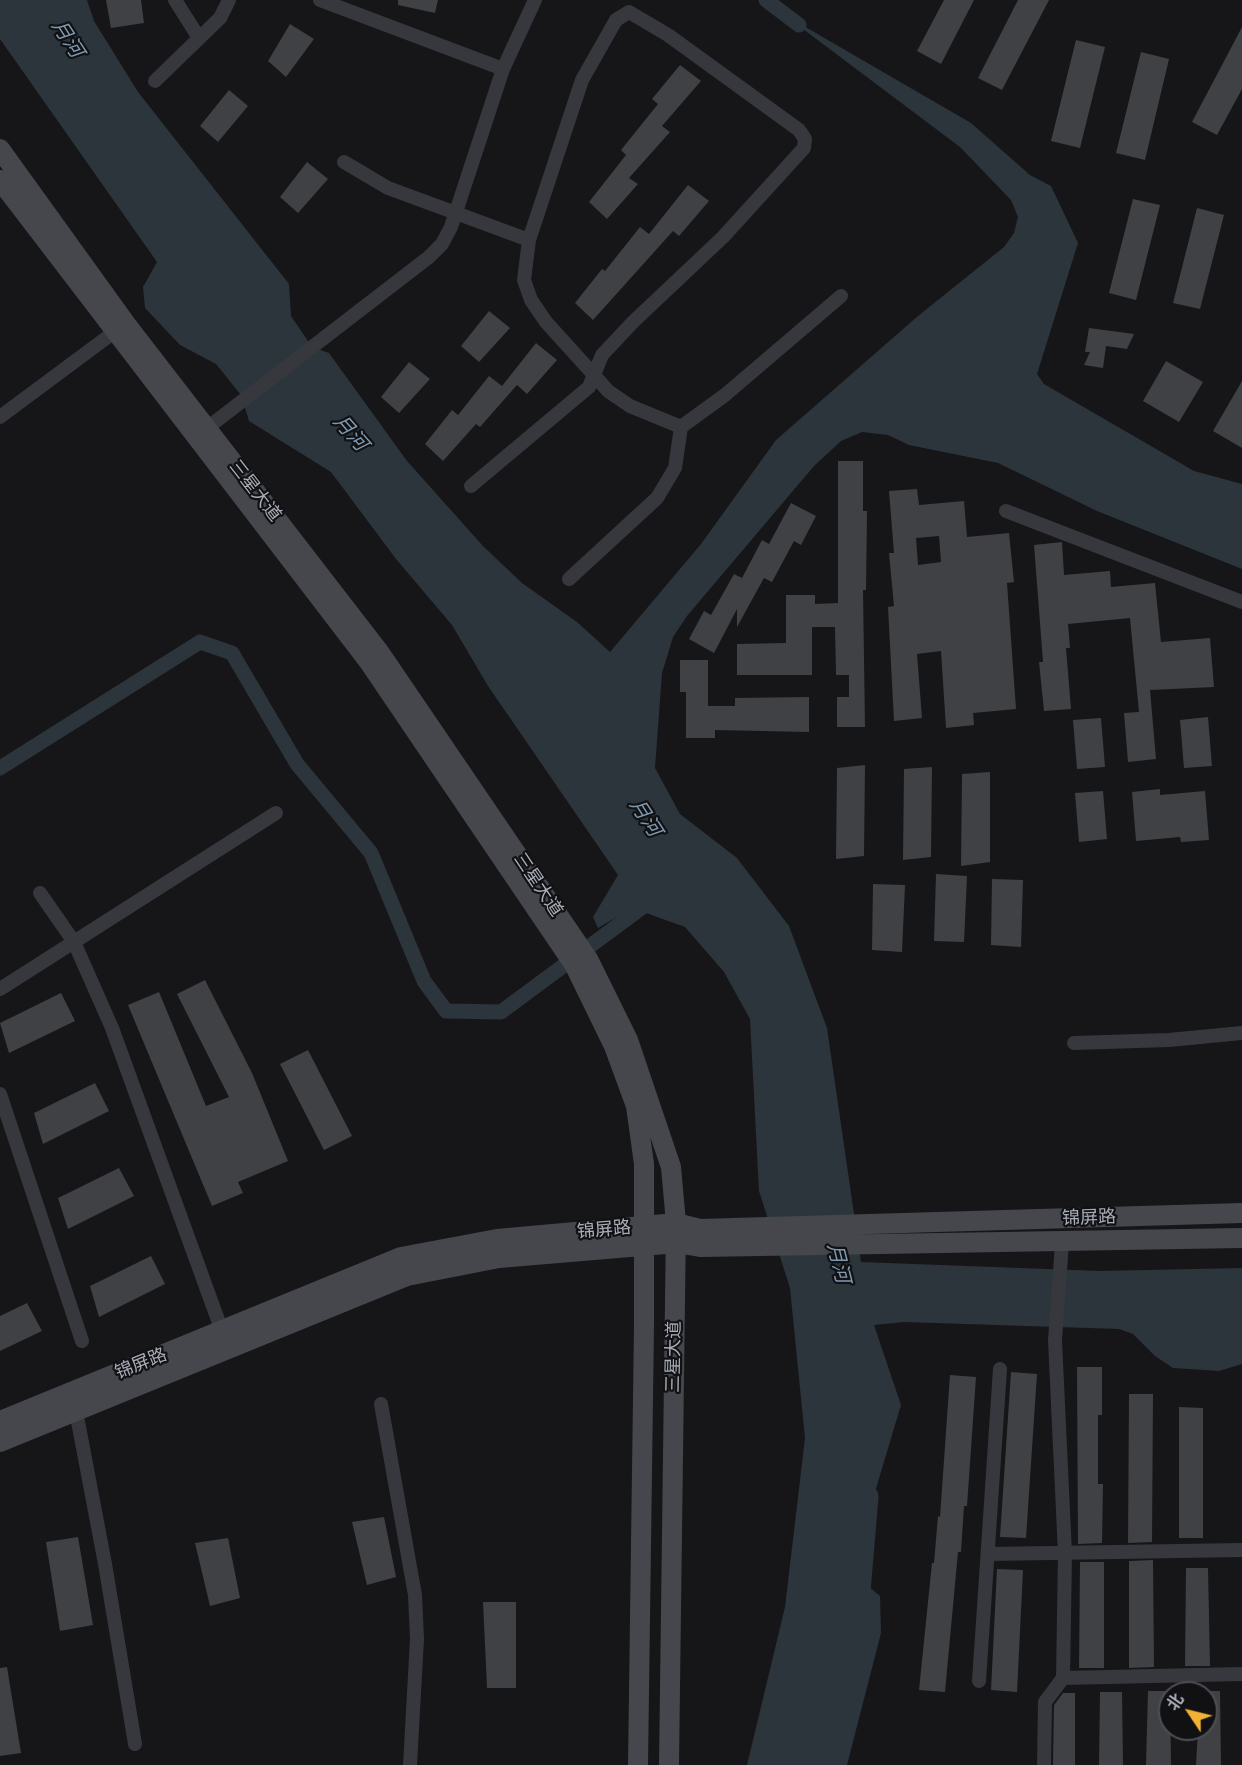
<!DOCTYPE html>
<html>
<head>
<meta charset="utf-8">
<style>
  body { margin:0 }
  #map { position:relative; width:1242px; height:1765px; overflow:hidden; background:#161618; font-family:"Noto Sans","Noto Sans SC",sans-serif }
  canvas { display:block }
  .north { position:absolute; left:1158px; top:1681px; width:60px; height:60px; box-sizing:border-box; background:#111113; border:2px solid #4d4f55; border-radius:50%; rotate:305deg; font-size:16px; font-weight:700; line-height:24px; text-align:center; color:#a8adb8 }
  .north::after { content:''; display:block; margin:auto; width:21px; height:27px; background:#f2b134; clip-path:polygon(50% 0,100% 100%,50% 72%,0 100%) }
</style>
</head>
<body>
<div id="map">
<canvas width="1242" height="1765"></canvas>
<div class="north">北</div>
</div>
<script>
const c = document.querySelector('canvas').getContext('2d');
c.lineJoin = 'round';
function paint(path, color) { c.fillStyle = color; c.fill(path, 'evenodd'); }
const shape = rows => new Path2D(rows.map(r => 'M' + r).join(''));
function stroke(path, color, width, dash) { c.strokeStyle = color; c.lineWidth = width; c.lineCap = dash ? 'butt' : 'round'; c.setLineDash(dash || []); c.stroke(path); }
function write(font, color, halo, rows, align = 'center') {
  c.font = font + ' "Noto Sans","Noto Sans SC",sans-serif'; c.lineWidth = 4.5; c.setLineDash([]); c.textBaseline = 'middle'; c.strokeStyle = halo; c.fillStyle = color; for (const [text, x, y, turn = 0] of rows) {
    c.save(); c.translate(x, y); c.rotate((+turn || 0) * Math.PI / 180); c.textAlign = isNaN(turn) ? turn : align; if (halo) c.strokeText(text, 0, 0); c.fillText(text, 0, 0); c.restore();
  }
}
paint(shape([
  [0,0,87,0,94,21,138,92,289,284,291,316,312,347,329,353,407,461,483,546,522,583,577,622,610,652,701,544,776,440,918,316,1004,247,1014,233,1018,217,1011,200,960,147,783,14,971,123,1030,175,1051,186,1078,243,1037,374,1044,384,1194,471,1242,484,1242,569,1097,511,998,463,909,445,888,435,862,432,841,441,814,466,687,616,673,637,662,673,655,768,680,814,737,858,789,926,827,1028,861,1262,1099,1271,1242,1268,1242,1364,1219,1371,1173,1368,1155,1356,1133,1334,1119,1329,904,1322,874,1325,901,1405,851,1572,880,1596,881,1633,847,1765,747,1765,785,1607,805,1438,790,1288,759,1191,750,1019,724,972,685,927,632,908,598,928,593,917,618,875,488,686,452,625,396,559,331,472,249,421,241,395,216,364,180,345,145,308,143,287,157,262,0,39]
]), '#2c353c');
stroke(shape([
  [766,0,799,25],
  [0,768,200,642,232,653,297,764,371,853,424,981,446,1011,501,1012,644,906,654,902]
]), '#2c353c', 15);
stroke(shape([
  [855,1615,865,1497]
]), '#2c353c', 27);
paint(shape([
  [106,0,141,0,144,23,111,28],
  [398,0,438,0,435,13,398,5],
  [944,0,974,0,941,64,917,51],
  [1018,0,1049,0,1002,90,978,78],
  [290,24,314,39,286,77,268,61],
  [1242,27,1242,89,1217,135,1192,122],
  [1076,40,1105,47,1080,148,1051,141],
  [1141,52,1169,59,1145,160,1116,153],
  [680,65,701,81,662,126,670,132,629,178,638,184,607,219,589,202,626,155,621,150,658,104,652,99],
  [229,90,248,106,218,142,200,126],
  [307,162,328,179,298,213,280,197],
  [688,185,709,201,679,236,673,231,593,320,575,303,602,269,605,271,640,227,649,234],
  [1133,199,1160,205,1136,300,1109,293],
  [1197,208,1224,215,1200,309,1173,303],
  [489,311,510,328,479,362,461,346],
  [1089,328,1134,334,1127,349,1106,346,1103,368,1084,365,1090,352,1085,352],
  [536,343,557,360,527,394,517,385,480,427,476,424,443,461,425,444,452,410,458,415,489,376,502,386],
  [1166,361,1203,382,1179,422,1143,401],
  [409,362,430,379,399,413,381,397],
  [1242,381,1242,448,1213,431],
  [838,461,863,461,863,511,867,511,866,590,863,590,865,727,837,727,837,697,849,697,849,675,836,675,835,627,812,627,812,675,737,675,737,644,786,643,786,595,815,595,815,604,838,603],
  [917,489,919,505,964,501,967,537,1009,533,1014,582,1007,583,1016,709,973,713,974,725,946,728,941,651,917,654,922,718,894,721,888,607,894,606,889,553,894,553,889,491],
  [939,536,941,562,918,565,916,538],
  [791,503,816,516,801,545,794,541,772,582,764,578,737,627,737,609,714,653,689,639,704,611,711,615,734,574,742,578,762,540,769,544],
  [1062,542,1064,575,1110,571,1111,587,1155,583,1161,642,1210,638,1214,687,1150,690,1156,759,1128,762,1124,713,1139,712,1130,618,1068,624,1070,648,1066,648,1071,709,1044,711,1039,662,1043,662,1034,545],
  [680,660,708,660,708,706,735,706,735,698,809,697,809,732,715,730,715,738,686,738,686,692,680,692],
  [1208,717,1212,766,1184,768,1180,720],
  [1101,718,1105,767,1077,769,1073,720],
  [865,765,864,856,836,859,837,768],
  [932,767,931,857,903,860,904,769],
  [990,772,990,862,961,866,962,774],
  [1160,789,1160,795,1205,791,1209,840,1181,842,1180,837,1136,841,1132,792],
  [1103,791,1107,839,1079,842,1075,793],
  [936,874,967,876,964,942,934,941],
  [992,879,1023,880,1021,947,991,945],
  [873,884,905,885,902,952,872,950],
  [205,980,252,1073,288,1161,238,1182,243,1193,212,1206,128,1005,159,992,206,1106,229,1097,177,994],
  [61,993,75,1021,9,1053,0,1023],
  [308,1050,352,1136,324,1150,280,1064],
  [95,1083,109,1111,43,1144,34,1113],
  [119,1168,134,1196,68,1229,58,1198],
  [151,1256,165,1284,99,1317,90,1286],
  [27,1303,42,1331,0,1351,0,1316],
  [1077,1367,1102,1367,1102,1415,1098,1415,1098,1484,1103,1484,1102,1543,1078,1544],
  [1011,1372,1037,1374,1026,1538,1000,1537],
  [950,1375,976,1377,967,1506,964,1506,961,1552,958,1552,945,1692,919,1690,932,1563,934,1563,938,1516,940,1517],
  [1129,1394,1153,1394,1152,1542,1128,1543],
  [1179,1407,1203,1408,1203,1538,1179,1538],
  [384,1517,396,1577,367,1585,352,1522],
  [78,1537,93,1625,60,1631,46,1542],
  [228,1538,240,1598,210,1606,195,1543],
  [1153,1560,1154,1667,1129,1668,1129,1561],
  [1080,1562,1104,1562,1104,1668,1079,1668],
  [1186,1568,1208,1568,1210,1666,1185,1666],
  [997,1569,1023,1570,1017,1692,991,1690],
  [483,1602,516,1602,516,1688,487,1688],
  [7,1667,21,1753,0,1756,0,1668],
  [1148,1691,1170,1691,1171,1765,1146,1765],
  [1206,1691,1220,1691,1221,1765,1196,1765,1198,1729,1206,1729],
  [1100,1692,1122,1692,1123,1765,1099,1765],
  [1063,1693,1075,1693,1075,1765,1053,1765,1054,1705]
]), '#404145');
stroke(shape([
  [175,0,199,38],
  [320,0,503,69],
  [155,81,220,18,229,0],
  [344,162,388,188,529,240],
  [0,417,121,327],
  [202,432,429,257,442,244,451,227,503,69,535,0],
  [471,486,589,387,594,375,602,355,633,322,723,237,804,148,805,139,799,130,668,35,629,12,616,20,582,80,529,240,524,280,531,300,546,322,594,375,608,391,630,406,681,427],
  [1006,511,1242,602],
  [569,579,657,498,675,468,681,427,725,395,841,296],
  [40,893,74,942,112,1028,222,1331],
  [0,989,276,813],
  [1074,1043,1169,1040,1242,1033],
  [0,1094,82,1341],
  [381,1404,415,1595,417,1639,410,1765],
  [76,1411,105,1564,135,1744],
  [988,1554,1242,1550],
  [1063,1678,1242,1674],
  [979,1681,1000,1369],
  [1044,1765,1045,1702,1063,1678,1065,1554,1055,1340,1062,1243]
]), '#37383d', 14);
stroke(shape([
  [0,149,126,324,380,653,588,959,628,1040,671,1167,676,1223,669,1765],
  [0,180,369,662,575,966,614,1046,636,1106,644,1164,644,1324,638,1765],
  [0,1421,401,1257,497,1239,676,1223,700,1229,1242,1213],
  [0,1442,407,1276,499,1258,677,1243,700,1247,1242,1238]
]), '#45474d', 20);
write('18px', '#a8adb8', '#111113', [
  ["三星大道",255,491,52],
  ["三星大道",538,885,56],
  ["锦屏路",1089,1218,-2],
  ["锦屏路",604,1230,-5],
  ["三星大道",674,1357,-89],
  ["锦屏路",141,1364,-22]
]);
write('italic 20px', '#7f9bb3', '#111113', [
  ["月河",67,39,57],
  ["月河",350,433,49],
  ["月河",645,818,57],
  ["月河",838,1263,76]
]);
</script>
</body>
</html>
